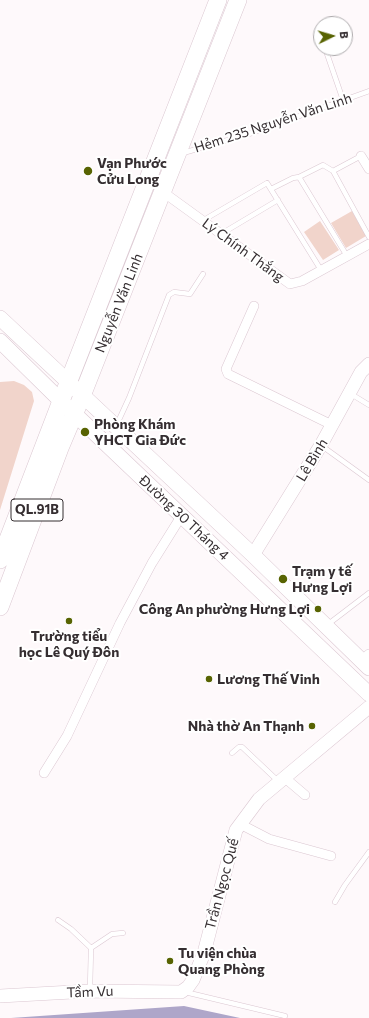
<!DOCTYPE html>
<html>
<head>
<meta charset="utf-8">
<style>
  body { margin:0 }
  #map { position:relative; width:369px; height:1018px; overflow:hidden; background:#fef9fb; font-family:Commissioner,sans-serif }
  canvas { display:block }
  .north { position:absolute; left:313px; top:16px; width:40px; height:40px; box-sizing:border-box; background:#fff; border:1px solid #aeabad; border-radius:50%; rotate:85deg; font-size:11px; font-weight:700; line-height:16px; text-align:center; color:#352e31 }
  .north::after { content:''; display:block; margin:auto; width:14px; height:18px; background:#586302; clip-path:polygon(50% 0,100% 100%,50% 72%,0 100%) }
</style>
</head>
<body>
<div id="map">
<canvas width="369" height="1018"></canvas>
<div class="north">B</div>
</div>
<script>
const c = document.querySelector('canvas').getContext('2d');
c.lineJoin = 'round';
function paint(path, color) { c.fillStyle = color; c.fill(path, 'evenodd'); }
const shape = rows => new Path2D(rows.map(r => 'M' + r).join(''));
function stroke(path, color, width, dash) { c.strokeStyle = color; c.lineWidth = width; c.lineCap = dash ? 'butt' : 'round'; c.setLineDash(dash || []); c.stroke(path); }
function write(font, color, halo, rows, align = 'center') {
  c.font = font + ' Commissioner,sans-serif'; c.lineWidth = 4; c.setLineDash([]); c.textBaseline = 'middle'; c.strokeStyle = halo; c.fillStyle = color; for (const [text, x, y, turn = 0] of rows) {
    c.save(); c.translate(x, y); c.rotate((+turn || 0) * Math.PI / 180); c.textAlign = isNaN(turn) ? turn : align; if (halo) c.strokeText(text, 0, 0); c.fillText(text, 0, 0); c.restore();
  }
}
paint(shape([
  [352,211,366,236,346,248,331,223],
  [320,221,339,250,323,260,304,232],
  [14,381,24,385,32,392,34,401,0,510,0,382]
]), '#f1d4cb');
paint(shape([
  [184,1006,240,1018,11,1018]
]), '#aea6c9');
const lane = shape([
  [319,32,321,38],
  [325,48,343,100],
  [183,153,252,133,369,91],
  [333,171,369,237],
  [299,177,347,256],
  [271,189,293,178,299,177,323,165,333,171,361,156],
  [202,221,267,183,321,270],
  [221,234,278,200],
  [351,394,369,405],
  [117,424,129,398,169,295,174,292,190,294,203,274],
  [322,446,369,480],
  [328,626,331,622,369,593],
  [232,753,239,747,242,747,278,781],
  [335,902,345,885,369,852],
  [58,920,71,929,91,948,90,989],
  [91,948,112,934,123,933],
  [185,992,285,1016]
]);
const street = shape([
  [361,156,369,169],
  [163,192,290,284,302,281,369,244],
  [254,306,226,369,228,374,332,425],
  [361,661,369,654],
  [44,773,67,736,120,623,152,563,182,515],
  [285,778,305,795],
  [240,824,269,839,331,856]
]);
const secondary = shape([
  [253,555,321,445,361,372,369,364],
  [0,996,90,991,181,992,188,987,193,980,204,953,236,830,259,799,369,707]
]);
const primary = shape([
  [0,318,253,555,369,668],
  [0,341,61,401,369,694]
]);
const highway = shape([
  [0,560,61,401,218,0],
  [0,607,60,448,82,396,238,0]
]);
stroke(lane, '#dbc7d1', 5.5);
stroke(street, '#dbc7d1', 10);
stroke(secondary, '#dbc7d1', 14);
stroke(primary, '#dbc7d1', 16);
stroke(highway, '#dbc7d1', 18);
stroke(lane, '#fff', 4.5);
stroke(street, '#fff', 9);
stroke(secondary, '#fff', 13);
stroke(primary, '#fff', 15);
stroke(highway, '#fff', 17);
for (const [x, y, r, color] of [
  [88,171,5,"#586302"],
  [85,432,5,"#586302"],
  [283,579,5,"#586302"],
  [318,609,4,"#586302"],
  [69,621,4,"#586302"],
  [209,679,4,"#586302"],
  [312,726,4,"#586302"],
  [170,961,4,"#586302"]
]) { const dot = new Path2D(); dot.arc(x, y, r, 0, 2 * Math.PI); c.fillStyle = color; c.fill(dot); stroke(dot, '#fff', 1.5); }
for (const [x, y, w] of [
  [37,510,52]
]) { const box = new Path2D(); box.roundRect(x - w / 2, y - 11, w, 22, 3); c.fillStyle = '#fff'; c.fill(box); stroke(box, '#352e31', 1); }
write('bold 13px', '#352e31', null, [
  ["QL.91B",37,510]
]);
write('14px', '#352e31', '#fff', [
  ["Hẻm 235 Nguyễn Văn Linh",273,123,-18],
  ["Lý Chính Thắng",243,250,36],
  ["Nguyễn Văn Linh",119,303,-68],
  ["Lê Bình",312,460,-59],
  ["Đường 30 Tháng 4",184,518,43],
  ["Trần Ngọc Quế",222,884,-75],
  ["Tầm Vu",90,992,-2]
]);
write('bold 14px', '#352e31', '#fff', [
  ["Vạn Phước",97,163],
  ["Cửu Long",97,179],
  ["Phòng Khám",94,424],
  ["YHCT Gia Đức",94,440],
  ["Trạm y tế",292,571],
  ["Hưng Lợi",292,587],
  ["Công An phường Hưng Lợi",310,609,"right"],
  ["Trường tiểu",69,636,"center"],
  ["học Lê Quý Đôn",69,652,"center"],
  ["Lương Thế Vinh",217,679],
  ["Nhà thờ An Thạnh",304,726,"right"],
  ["Tu viện chùa",178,953],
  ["Quang Phòng",178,969]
], 'left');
</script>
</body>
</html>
